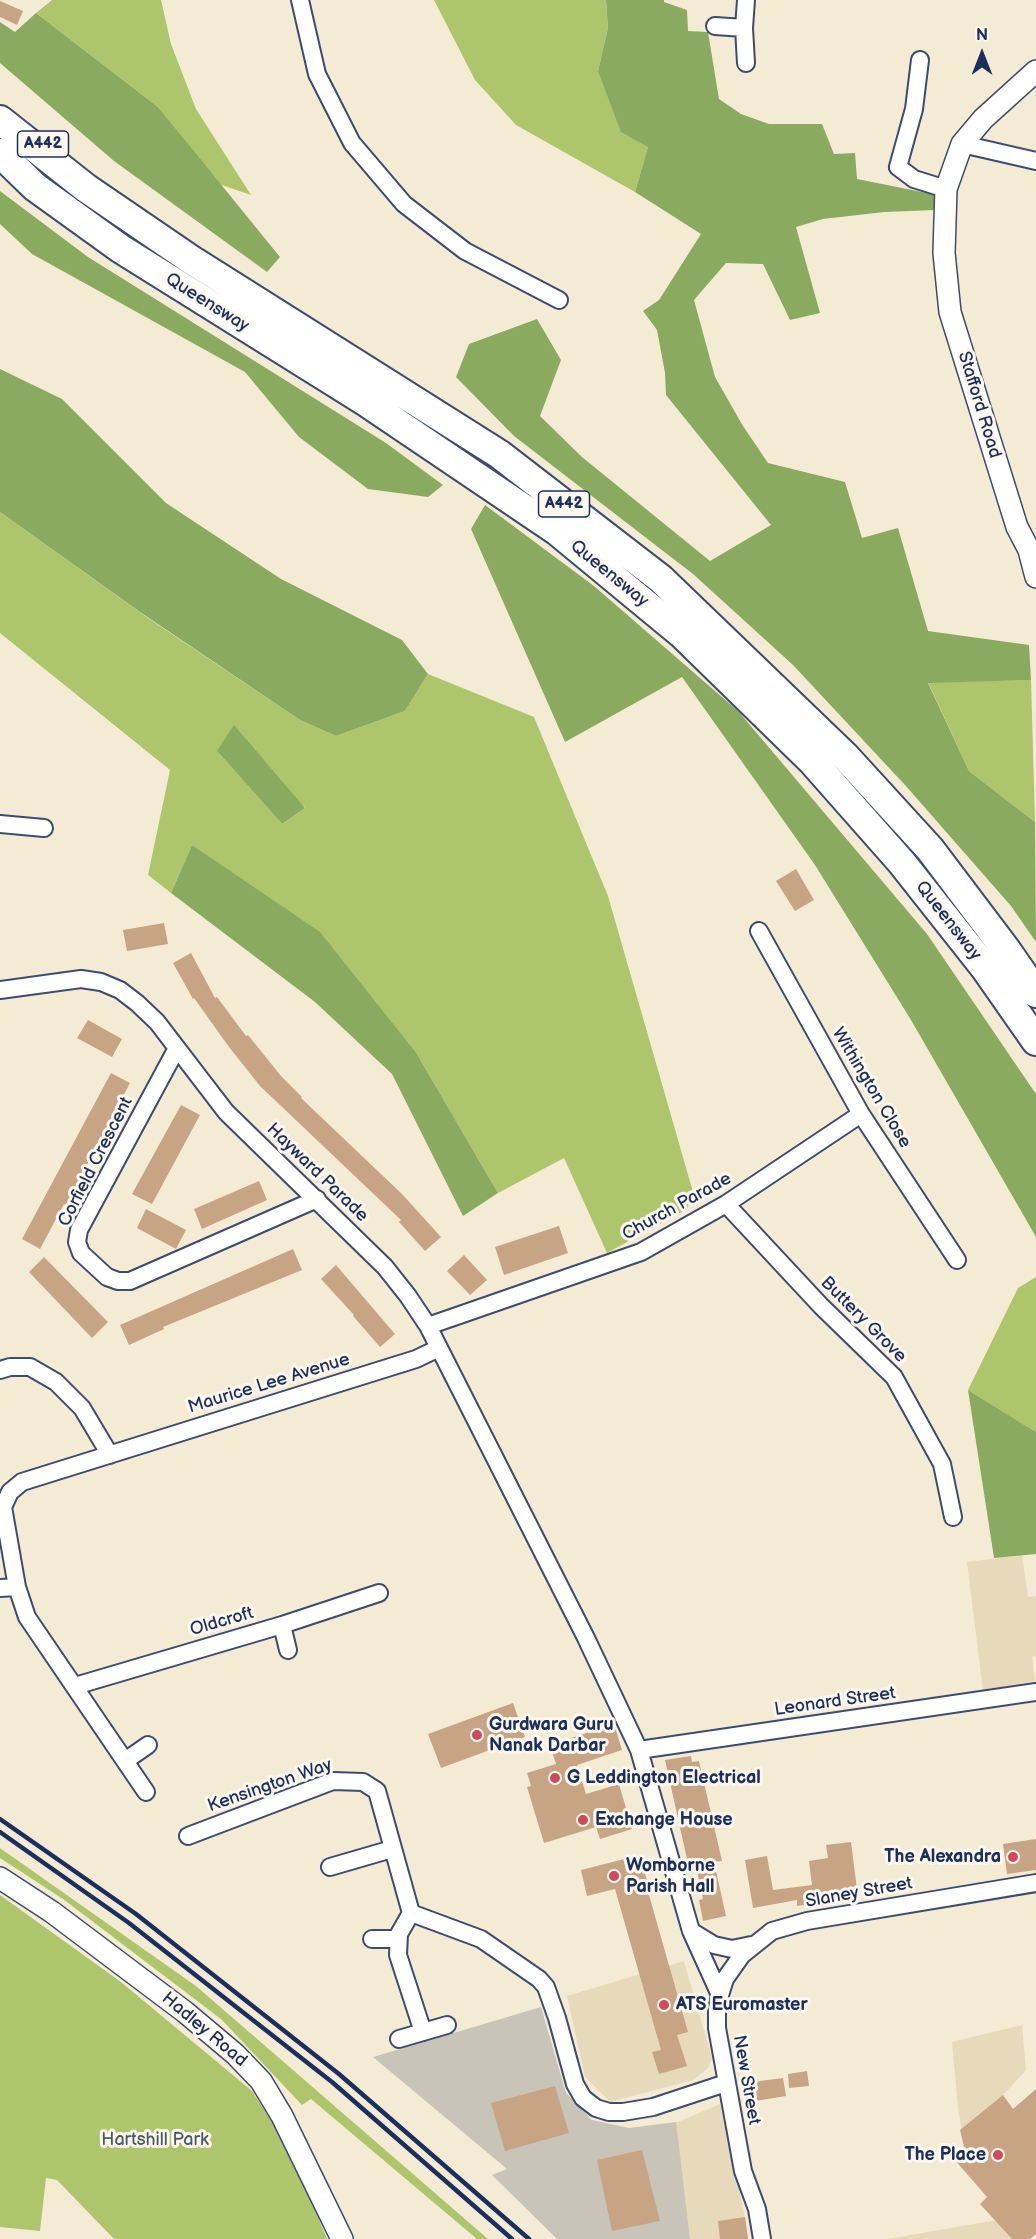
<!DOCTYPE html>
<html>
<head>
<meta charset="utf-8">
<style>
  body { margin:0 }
  #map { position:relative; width:1036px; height:2239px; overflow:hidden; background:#f4ebd5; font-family:"Balsamiq Sans",sans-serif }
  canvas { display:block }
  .north { position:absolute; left:952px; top:24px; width:60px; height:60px; -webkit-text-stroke:4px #fbf7ec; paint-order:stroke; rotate:0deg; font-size:16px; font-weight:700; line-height:24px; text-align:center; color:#1b2f5e }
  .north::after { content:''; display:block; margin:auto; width:21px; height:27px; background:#1b2f5e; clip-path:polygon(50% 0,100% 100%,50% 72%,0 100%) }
</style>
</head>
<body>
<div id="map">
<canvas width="1036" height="2239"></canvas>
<div class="north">N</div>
</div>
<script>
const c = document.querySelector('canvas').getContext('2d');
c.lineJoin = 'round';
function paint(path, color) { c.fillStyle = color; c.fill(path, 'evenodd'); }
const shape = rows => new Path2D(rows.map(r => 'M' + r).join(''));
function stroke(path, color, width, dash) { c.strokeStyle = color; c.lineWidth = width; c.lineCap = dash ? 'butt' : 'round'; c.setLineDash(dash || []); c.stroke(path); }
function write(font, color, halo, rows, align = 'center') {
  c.font = font + ' "Balsamiq Sans",sans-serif'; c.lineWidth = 6; c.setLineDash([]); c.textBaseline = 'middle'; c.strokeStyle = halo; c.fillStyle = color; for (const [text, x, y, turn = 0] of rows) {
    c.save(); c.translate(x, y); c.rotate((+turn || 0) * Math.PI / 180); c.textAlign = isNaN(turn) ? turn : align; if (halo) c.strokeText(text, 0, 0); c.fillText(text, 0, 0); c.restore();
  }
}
paint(shape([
  [1022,1555,1028,1597,1036,1596,1036,1656,1032,1657,1035,1681,983,1690,967,1562],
  [684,1961,712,2058,708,2068,693,2080,610,2102,585,2077,567,1996],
  [1022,2025,1026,2070,1003,2095,1013,2109,965,2151,958,2108,952,2042],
  [720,2104,745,2217,748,2239,689,2239,673,2124],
  [997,2220,1012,2239,887,2239]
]), '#e7daba');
paint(shape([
  [541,2007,566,2093,592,2120,629,2128,676,2122,690,2239,557,2239,492,2175,507,2169,373,2057]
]), '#c8c4b8');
paint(shape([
  [52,0,161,0,171,44,196,109,251,195,219,184,158,107,36,13],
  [434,0,606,0,608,28,598,71,648,147,635,192,516,125,475,80],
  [0,512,148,618,300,720,336,736,405,711,428,674,534,717,608,896,693,1192,687,1209,607,1253,564,1158,498,1193,417,1054,192,845,171,893,148,875,170,770,0,633],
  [217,751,305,807,305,808,282,824],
  [1031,680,1035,822,969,771,928,682],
  [1036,1277,1036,1432,968,1390,1018,1288],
  [0,1848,196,1986,488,2239,477,2239,311,2099,302,2105,221,2019,63,1899,0,1858],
  [0,1895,121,1982,252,2091,291,2152,327,2239,114,2239,57,2180,46,2178,40,2231,0,2227]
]), '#adc66b');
paint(shape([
  [606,0,664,0,664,2,687,10,688,31,708,32,719,99,741,114,769,124,822,124,834,154,855,153,857,179,937,195,935,210,884,212,823,219,796,227,820,313,790,320,763,264,726,263,694,300,715,377,743,426,768,463,845,482,862,538,898,528,928,631,1029,645,1031,680,928,683,969,771,1035,822,1036,942,1011,906,905,785,793,665,693,574,514,436,456,377,469,344,537,319,561,360,540,416,582,457,710,561,771,525,666,395,665,373,657,330,643,311,659,300,701,234,635,192,648,147,621,132,598,71,608,28],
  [36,13,158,107,280,257,267,272,114,161,0,63,0,22,15,32],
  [0,191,88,257,386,443,443,485,428,497,368,489,299,437,245,372,32,254,0,224],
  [0,369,62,399,166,503,281,579,402,640,428,674,405,711,336,736,300,720,140,612,0,512],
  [485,505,594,586,738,711,927,934,1036,1094,1036,1237,911,1020,815,865,682,677,565,742,471,529],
  [234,725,305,808,282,824,217,751],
  [192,845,320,932,417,1054,498,1193,463,1216,392,1074,315,1002,171,893],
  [968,1390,1036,1432,1036,1554,994,1558]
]), '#8aab5f');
paint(shape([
  [0,1,23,11,17,25,0,17],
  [796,869,814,900,795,911,776,881],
  [164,923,168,944,127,951,123,930],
  [191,953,215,998,217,997,246,1036,248,1035,281,1076,302,1097,301,1098,402,1194,441,1237,425,1251,399,1222,401,1220,260,1086,229,1047,194,998,193,999,173,963],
  [88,1020,122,1039,112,1057,77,1038],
  [111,1073,130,1083,66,1205,64,1204,40,1249,22,1239],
  [181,1105,200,1115,152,1204,132,1194],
  [259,1181,267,1200,202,1229,194,1209],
  [146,1209,186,1230,176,1249,137,1228],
  [559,1226,568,1253,504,1275,495,1247],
  [293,1249,302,1270,163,1327,164,1329,129,1345,120,1325],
  [464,1255,487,1280,470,1295,447,1271],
  [44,1257,108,1322,92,1338,29,1272],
  [336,1265,395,1334,380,1347,353,1316,354,1315,321,1279],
  [513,1703,525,1737,441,1768,428,1734],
  [614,1724,622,1750,577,1765,586,1794,619,1784,632,1829,600,1839,596,1827,544,1843,527,1787,531,1786,527,1773,556,1764,550,1745],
  [691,1756,692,1762,699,1761,722,1861,714,1862,726,1916,703,1921,699,1900,703,1899,696,1866,689,1868,665,1760],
  [1036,1839,1036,1870,1007,1874,1003,1844],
  [851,1842,858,1897,797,1906,797,1900,753,1908,745,1860,767,1856,773,1890,812,1885,809,1861,828,1858,826,1845],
  [640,1855,647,1881,645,1881,688,2032,677,2035,687,2066,659,2074,652,2052,661,2050,615,1889,587,1896,581,1870],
  [807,2071,809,2086,789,2088,788,2074],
  [783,2078,786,2096,755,2101,752,2082],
  [555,2086,569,2133,505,2151,491,2103],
  [1036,2089,1036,2234,1030,2239,1012,2239,980,2204,987,2197,954,2159,965,2151,960,2130,1003,2095,1013,2109],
  [642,2150,660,2221,612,2231,597,2160],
  [745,2217,748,2239,720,2239,718,2221]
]), '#c7a484');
const minor = shape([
  [300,0,317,74,352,143,404,204,465,251,559,300],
  [715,26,744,28],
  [920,60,914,109,898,167,914,179,946,189],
  [746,63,744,28,746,0],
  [962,144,1036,161],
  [0,824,44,828],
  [759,931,861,1114,957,1260],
  [0,990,81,979,101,982,120,990,137,1003,157,1022,226,1112,385,1267,408,1296,428,1326,586,1638,639,1750,691,1931,720,1995],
  [177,1048,79,1230,77,1242,81,1253,107,1277,118,1281,130,1281,317,1199],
  [726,1204,821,1306,894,1377,942,1464,953,1517],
  [428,1326,641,1252,726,1204,861,1114],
  [0,1370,10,1367,30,1367,56,1382,82,1408,110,1455],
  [0,1588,17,1587],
  [282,1625,288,1650],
  [75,1686,282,1625,379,1593],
  [639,1750,1036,1692],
  [125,1761,148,1745],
  [146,1792,27,1617,17,1587,3,1507,10,1492,22,1482,416,1359,439,1348],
  [188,1836,333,1781,363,1782,377,1791,411,1913],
  [330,1867,392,1849],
  [411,1913,481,1939,539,1979,546,1987,557,2018,575,2084,583,2098,596,2108,609,2112,623,2112,653,2107,726,2083],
  [411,1913,399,1934,398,1955,423,2032],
  [691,1931,714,1945,732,1949,751,1945],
  [372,1939,398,1939],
  [399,2039,447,2025],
  [762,2239,757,2209,743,2171,717,2028,717,2009,720,1995,725,1979,742,1955,772,1931,807,1921,1036,1883]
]);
const tertiary = shape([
  [1036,71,983,119,962,144,946,189,944,253,950,312,1017,527,1029,550,1036,577],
  [0,1878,52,1912,185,2012,235,2054,261,2081,282,2116,342,2239]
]);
const trunk = shape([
  [0,120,86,188,190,259,499,454,661,579,845,756,930,849,1007,951,1036,993],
  [0,153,35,187,121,249,366,402,557,531,683,635,812,761,902,863,985,968,1036,1041]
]);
stroke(minor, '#3c4b70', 20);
stroke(tertiary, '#3c4b70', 24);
stroke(trunk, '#3c4b70', 32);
stroke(minor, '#fff', 16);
stroke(tertiary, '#fff', 21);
stroke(trunk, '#fff', 28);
stroke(shape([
  [0,1819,136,1914,339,2074,529,2239],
  [0,1832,129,1923,332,2082,512,2239]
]), '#1b2f5e', 4.5);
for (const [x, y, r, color] of [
  [477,1735,6,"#d1495b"],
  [555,1778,6,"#d1495b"],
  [583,1820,6,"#d1495b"],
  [1013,1857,6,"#d1495b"],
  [614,1876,6,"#d1495b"],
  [664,2005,6,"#d1495b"],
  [998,2155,6,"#d1495b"]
]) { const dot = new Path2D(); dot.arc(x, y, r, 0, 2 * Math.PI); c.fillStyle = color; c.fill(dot); stroke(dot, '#fbf7ec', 2); }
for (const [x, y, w] of [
  [43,144,51],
  [564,504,51]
]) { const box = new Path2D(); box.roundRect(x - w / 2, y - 13, w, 26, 4.5); c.fillStyle = '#fbf7ec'; c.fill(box); stroke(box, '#1b2f5e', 1.5); }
write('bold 16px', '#1b2f5e', null, [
  ["A442",43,144],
  ["A442",564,504]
]);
write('18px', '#1b2f5e', '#fbf7ec', [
  ["Queensway",207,303,32],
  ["Stafford Road",979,405,73],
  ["Queensway",609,574,39],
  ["Queensway",948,921,52],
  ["Withington Close",871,1088,59],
  ["Corfield Crescent",96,1162,-63],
  ["Hayward Parade",317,1173,44],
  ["Church Parade",677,1207,-29],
  ["Buttery Grove",863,1320,45],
  ["Maurice Lee Avenue",269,1384,-17],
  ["Oldcroft",222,1622,-16],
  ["Leonard Street",835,1702,-8],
  ["Kensington Way",270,1786,-19],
  ["Slaney Street",859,1893,-10],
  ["Hadley Road",204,2030,40],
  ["New Street",746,2080,80]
]);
write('bold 18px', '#1b2f5e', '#fbf7ec', [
  ["Gurdwara Guru",489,1725],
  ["Nanak Darbar",489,1746],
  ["G Leddington Electrical",567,1778],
  ["Exchange House",595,1820],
  ["The Alexandra",1001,1857,"right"],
  ["Womborne",626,1866],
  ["Parish Hall",626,1887],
  ["ATS Euromaster",676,2005],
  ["The Place",986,2155,"right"]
], 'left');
write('18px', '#475c62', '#fbf7ec', [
  ["Hartshill Park",155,2140]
]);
</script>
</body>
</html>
